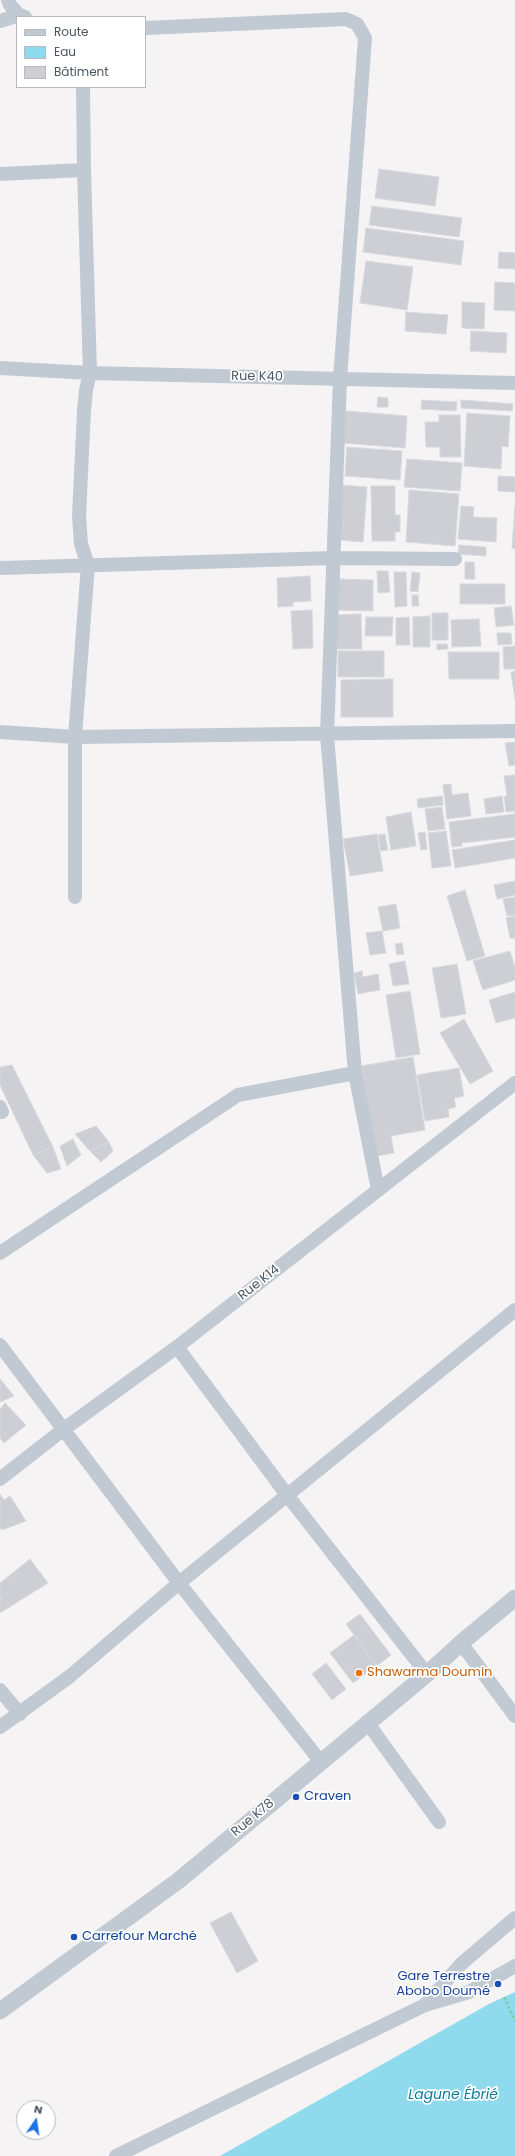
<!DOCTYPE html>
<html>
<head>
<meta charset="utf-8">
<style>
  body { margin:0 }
  #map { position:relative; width:515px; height:2156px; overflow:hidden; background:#f5f3f3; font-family:Poppins,sans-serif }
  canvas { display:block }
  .legend { position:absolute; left:16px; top:16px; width:130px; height:72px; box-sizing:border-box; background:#fff; border:1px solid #b7bbc0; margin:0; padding:5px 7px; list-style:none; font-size:12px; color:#4a5661 }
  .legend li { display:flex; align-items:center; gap:8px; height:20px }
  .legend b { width:20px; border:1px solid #b7bbc0 }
  .north { position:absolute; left:16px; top:2100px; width:40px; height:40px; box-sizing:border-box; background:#fff; border:1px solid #b7bbc0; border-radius:50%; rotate:13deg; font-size:11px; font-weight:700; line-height:16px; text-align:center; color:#4a5661 }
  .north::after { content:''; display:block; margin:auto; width:14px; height:18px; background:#1a73e8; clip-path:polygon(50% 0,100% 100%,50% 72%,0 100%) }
</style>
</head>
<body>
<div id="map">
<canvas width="515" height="2156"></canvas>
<ul class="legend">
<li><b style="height:5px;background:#c1cad2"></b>Route</li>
<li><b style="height:11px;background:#90daee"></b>Eau</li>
<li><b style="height:11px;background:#cdcfd5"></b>Bâtiment</li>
</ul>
<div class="north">N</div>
</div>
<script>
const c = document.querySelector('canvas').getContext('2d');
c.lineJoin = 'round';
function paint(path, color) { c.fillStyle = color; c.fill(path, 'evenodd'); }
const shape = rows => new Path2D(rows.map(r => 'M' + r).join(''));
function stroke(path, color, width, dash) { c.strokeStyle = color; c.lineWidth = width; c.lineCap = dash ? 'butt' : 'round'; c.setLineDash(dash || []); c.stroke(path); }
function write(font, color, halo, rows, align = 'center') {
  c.font = font + ' Poppins,sans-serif'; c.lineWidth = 3.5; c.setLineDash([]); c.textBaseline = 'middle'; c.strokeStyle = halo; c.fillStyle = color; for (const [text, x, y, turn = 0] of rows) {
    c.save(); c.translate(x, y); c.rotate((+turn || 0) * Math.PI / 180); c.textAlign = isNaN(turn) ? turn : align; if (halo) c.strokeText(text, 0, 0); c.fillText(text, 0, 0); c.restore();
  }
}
paint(shape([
  [515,1992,515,2156,220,2156,489,2004]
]), '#90daee');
const building = shape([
  [379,169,439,177,435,206,375,198,379,169],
  [372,206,462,218,459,237,369,225,372,206],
  [366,228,464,241,461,265,363,252,366,228],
  [499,252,515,253,515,269,498,268,499,252],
  [366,261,413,267,407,310,360,303,366,261],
  [495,282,515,283,515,311,494,310,495,282],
  [462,302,485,303,484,329,462,328,462,302],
  [406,312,448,315,446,334,405,331,406,312],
  [471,331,507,333,506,353,470,351,471,331],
  [378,397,388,398,388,407,377,407,378,397],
  [422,400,457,402,456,411,421,409,422,400],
  [461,400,513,404,512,411,461,408,461,400],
  [345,411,407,416,405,448,343,443,345,411],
  [467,413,510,416,508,447,502,446,501,469,464,466,467,413],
  [439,415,460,415,461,457,440,457,440,447,426,447,425,422,439,422,439,415],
  [347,447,402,451,400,480,345,476,347,447],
  [407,459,462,463,460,491,404,487,407,459],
  [498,476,515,477,515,492,498,491,498,476],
  [342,485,367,487,363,542,338,540,342,485],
  [371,486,395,486,395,515,400,515,400,532,395,532,395,541,372,541,371,486],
  [409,490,459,494,455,546,406,542,409,490],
  [461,506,474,507,473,517,497,518,496,542,458,539,461,506],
  [515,506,515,549,512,548,515,506],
  [459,545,486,547,486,556,458,554,459,545],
  [465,562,474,562,475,579,465,579,465,562],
  [377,571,388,571,390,592,378,593,377,571],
  [394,572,406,572,407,606,395,607,394,572],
  [412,572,420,573,418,592,410,591,412,572],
  [310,576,311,601,293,602,293,606,278,607,277,578,310,576],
  [338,579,373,580,373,611,337,610,338,579],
  [460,584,505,584,505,604,460,604,460,584],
  [412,595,418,595,419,606,412,606,412,595],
  [511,606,514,625,496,627,494,608,511,606],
  [312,610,313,648,293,649,291,611,312,610],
  [432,613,448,613,448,640,432,640,432,613],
  [361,614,362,649,336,649,336,615,361,614],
  [430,616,430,647,413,647,413,617,430,616],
  [366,617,393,617,392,636,365,636,366,617],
  [409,617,410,645,396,645,396,618,409,617],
  [479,619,481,646,452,647,451,620,479,619],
  [497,633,511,633,512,644,498,645,497,633],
  [437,644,447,644,448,649,437,650,437,644],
  [515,646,515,669,504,669,503,647,515,646],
  [338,651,384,651,384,677,338,677,338,651],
  [448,652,499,652,499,679,449,679,448,652],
  [515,671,515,699,511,672,515,671],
  [393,679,393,717,341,717,341,680,393,679],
  [515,742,515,765,509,766,505,743,515,742],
  [515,775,515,811,506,812,504,797,507,796,504,776,515,775],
  [451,784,452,795,468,793,471,816,447,819,443,785,451,784],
  [442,796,443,805,418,808,417,799,442,796],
  [502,796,504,812,486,814,484,799,502,796],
  [442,807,445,829,428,831,425,809,442,807],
  [411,812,416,846,391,850,386,817,411,812],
  [515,814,515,837,462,843,462,846,452,847,449,822,515,814],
  [446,831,451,866,432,868,428,833,446,831],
  [425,832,427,849,421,850,418,833,425,832],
  [377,834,383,871,350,876,343,839,377,834],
  [385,834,388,850,381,851,378,835,385,834],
  [515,840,515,858,455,868,452,850,515,840],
  [515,881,515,895,497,899,494,885,515,881],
  [465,890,485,956,467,961,447,896,465,890],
  [515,897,515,915,507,916,503,899,515,897],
  [396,904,400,928,383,931,378,907,396,904],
  [515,916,515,938,510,938,506,918,515,916],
  [382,931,386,953,370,955,366,933,382,931],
  [402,943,404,954,397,955,395,944,402,943],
  [510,951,515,968,515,980,483,990,473,961,510,951],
  [405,961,409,984,393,986,389,964,405,961],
  [457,964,466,1014,441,1018,432,968,457,964],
  [362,971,363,977,378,974,380,990,358,994,354,973,362,971],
  [410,991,420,1054,396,1058,386,995,410,991],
  [515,992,515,1018,496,1023,489,1000,515,992],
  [464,1019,493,1071,470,1084,440,1033,464,1019],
  [413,1057,425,1130,391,1136,394,1153,376,1156,361,1066,413,1057],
  [12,1065,53,1147,33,1155,0,1085,0,1067,12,1065],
  [459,1068,464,1096,454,1098,456,1107,448,1109,449,1117,425,1121,417,1075,459,1068],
  [96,1126,109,1142,90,1151,75,1134,96,1126],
  [73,1139,81,1155,67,1166,60,1146,73,1139],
  [109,1142,113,1151,101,1162,90,1151,109,1142],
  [53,1147,61,1169,47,1173,33,1155,53,1147],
  [0,1379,14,1396,0,1402,0,1379],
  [5,1403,26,1425,4,1443,0,1438,0,1409,5,1403],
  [0,1494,4,1500,10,1496,26,1521,2,1530,0,1528,0,1494],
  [30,1559,48,1583,11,1606,0,1597,0,1583,30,1559],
  [0,1597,11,1606,0,1613,0,1597],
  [360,1614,391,1655,377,1666,346,1624,360,1614],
  [354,1635,377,1666,353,1683,330,1653,354,1635],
  [326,1663,346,1689,332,1700,312,1674,326,1663],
  [231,1912,258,1961,237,1973,210,1923,231,1912]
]);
paint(building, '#cdcfd5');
stroke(building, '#d7d9de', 1);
stroke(shape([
  [504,1997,515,2021]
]), '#7ad0a6', 2.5, [3, 2]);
stroke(shape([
  [8,0,10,5,19,15],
  [0,21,19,15,25,17],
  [145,28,346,19,357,24,365,38,340,379,327,735,355,1073,378,1190],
  [0,174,84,170,83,87],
  [0,368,90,373,515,383],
  [0,568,333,558,455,559],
  [0,732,75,737,515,731],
  [75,897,75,737,88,565,81,544,79,516,84,411,86,390,90,373,84,170],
  [0,1107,2,1112],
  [0,1253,238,1095,355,1073],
  [0,1345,179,1583,321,1762],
  [177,1347,287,1495,427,1674],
  [0,1479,64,1429,177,1347,515,1083],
  [461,1643,515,1716],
  [0,1690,20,1714],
  [367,1722,439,1822],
  [0,1727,69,1677,179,1583,515,1310],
  [425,2005,461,1964,515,1918],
  [116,2156,425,2005,469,1992,515,1966]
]), '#c1cad2', 14);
stroke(shape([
  [0,2011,178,1881,427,1674,461,1643,515,1598]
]), '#c1cad2', 17);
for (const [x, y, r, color] of [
  [359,1673,4,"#e8710a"],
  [296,1797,4,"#1a4fb4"],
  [74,1937,4,"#1a4fb4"],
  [498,1984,4,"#1a4fb4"]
]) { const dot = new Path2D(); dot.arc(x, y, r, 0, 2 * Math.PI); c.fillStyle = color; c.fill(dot); stroke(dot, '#fff', 1.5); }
write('13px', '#4a5661', '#fff', [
  ["Rue K40",257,377,1],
  ["Rue K14",259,1283,-38],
  ["Rue K78",253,1818,-40]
]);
write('13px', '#c56008', '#fff', [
  ["Shawarma Doumin",367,1673]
], 'left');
write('13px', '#164399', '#fff', [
  ["Craven",304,1797],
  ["Carrefour Marché",82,1937],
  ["Gare Terrestre",490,1977,"right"],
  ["Abobo Doumé",490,1992,"right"]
], 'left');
write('italic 14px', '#0c7c9b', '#fff', [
  ["Lagune Ébrié",453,2095]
]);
</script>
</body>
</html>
